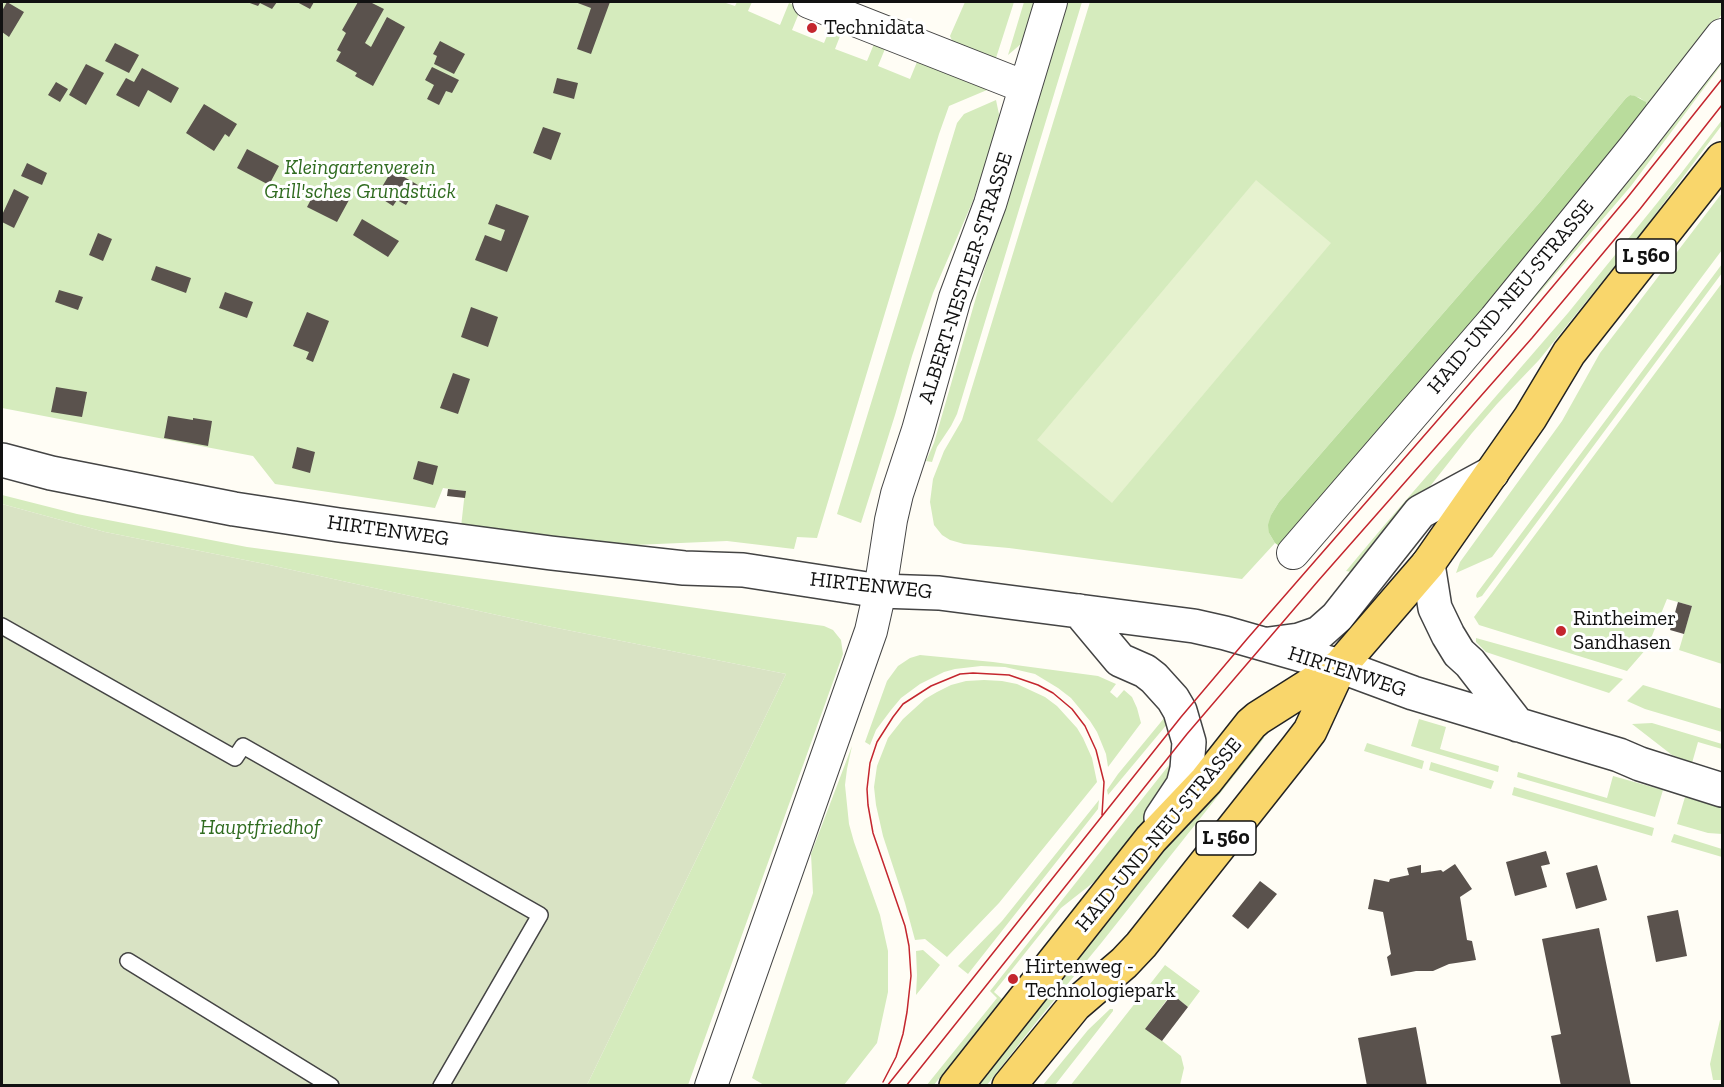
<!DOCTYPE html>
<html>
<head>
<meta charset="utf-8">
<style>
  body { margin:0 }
  #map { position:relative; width:1724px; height:1087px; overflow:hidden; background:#fffdf5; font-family:"Zilla Slab",serif }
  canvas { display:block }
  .frame { position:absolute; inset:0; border:3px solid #111; pointer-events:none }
</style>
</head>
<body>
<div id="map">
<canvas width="1724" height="1087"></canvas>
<div class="frame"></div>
</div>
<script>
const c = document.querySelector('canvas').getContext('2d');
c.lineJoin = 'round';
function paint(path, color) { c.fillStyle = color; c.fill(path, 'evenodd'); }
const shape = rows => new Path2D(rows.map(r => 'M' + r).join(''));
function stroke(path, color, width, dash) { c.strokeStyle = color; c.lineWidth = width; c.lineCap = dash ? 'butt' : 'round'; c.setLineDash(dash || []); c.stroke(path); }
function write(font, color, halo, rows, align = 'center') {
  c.font = font + ' "Zilla Slab",serif'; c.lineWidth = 6; c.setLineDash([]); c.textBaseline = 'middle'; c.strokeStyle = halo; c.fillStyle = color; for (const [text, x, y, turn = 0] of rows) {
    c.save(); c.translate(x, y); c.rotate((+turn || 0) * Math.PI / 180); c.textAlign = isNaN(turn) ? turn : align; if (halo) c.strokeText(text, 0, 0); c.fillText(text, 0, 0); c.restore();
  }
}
paint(shape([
  [2,2,723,2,735,6,737,2,752,2,748,11,780,25,789,3,801,8,792,30,824,43,833,21,844,26,835,49,867,61,876,39,887,44,878,66,910,79,919,57,985,86,987,90,949,106,939,134,817,538,797,537,794,549,727,541,634,545,461,527,465,491,443,488,435,508,275,484,253,456,2,408],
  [965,2,1014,2,996,58,991,60,955,47,950,36],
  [1024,2,1036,2,1027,32,1021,44,1008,55],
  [1068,2,1082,2,957,414,951,426,937,447,932,462,926,461,934,443,979,287],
  [1090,2,1722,2,1722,14,1649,110,1648,104,1640,98,1630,95,1626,98,1540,202,1279,502,1271,515,1269,533,1275,543,1242,579,1009,548,964,544,950,540,942,535,934,525,930,502,933,479,944,451,962,420],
  [1722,57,1722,64,1631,186,1541,291,1504,331,1661,140],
  [996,100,1000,119,997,132,972,203,933,293,912,356,895,415,861,523,837,514,957,123,964,114],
  [1722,120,1722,125,1639,236,1539,360,1497,404,1472,433,1361,574,1346,571,1387,522,1568,313,1679,176],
  [1722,193,1722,250,1492,557,1456,573,1460,562,1562,421,1600,353],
  [1722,264,1722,273,1482,596,1477,598,1476,596,1477,593],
  [1722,283,1722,664,1679,650,1692,606,1667,599,1647,648,1627,671,1479,625,1474,617],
  [2,495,77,514,247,547,647,601,824,626,833,630,841,640,843,654,688,1085,587,1085,786,674,547,626,265,564,105,532,2,504],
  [1476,638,1623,679,1609,693,1486,652,1476,642],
  [920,655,993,662,1098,676,1116,684,1110,692,1117,698,1124,690,1132,697,1137,708,1141,723,1108,767,1106,754,1097,732,1090,721,1071,698,1058,688,1035,674,1005,667,981,666,955,669,944,672,920,684,901,698,891,710,876,730,870,745,865,742,887,681,898,666,910,658],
  [984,680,1002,681,1017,684,1045,697,1057,706,1077,728,1083,738,1092,758,1097,782,999,903,947,957,925,939,915,940,905,903,883,836,876,805,874,787,877,766,888,738,903,719,925,699,937,692,951,685,966,681],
  [1643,685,1722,709,1722,732,1645,709,1627,701],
  [1165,717,1168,723,1108,795,1107,790,1118,774],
  [1419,719,1446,727,1440,749,1499,766,1498,772,1411,746],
  [1652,723,1722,744,1722,749,1698,742,1692,763,1672,755,1632,724],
  [1257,731,1265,732,1264,738,1102,942,1038,1020,987,1085,976,1086,1153,865],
  [1367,743,1424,761,1422,769,1364,751],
  [852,746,847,769,845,785,849,824,854,842,880,915,888,951,888,992,877,1043,844,1085,764,1085,752,1078,813,893,811,854],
  [1173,760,1173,772,1157,804,1108,867,1094,882,1061,908,994,992,1002,999,1001,1000,934,1085,926,1086,997,998,990,991],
  [1431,762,1494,781,1491,789,1429,770],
  [1518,772,1607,798,1613,776,1663,790,1655,817,1517,777],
  [1514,787,1654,828,1652,836,1512,795],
  [1685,797,1722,808,1722,834,1708,833,1677,824],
  [1099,800,1098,809,968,974,958,966,1002,921],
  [1674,834,1722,849,1722,857,1671,842],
  [923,950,940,965,916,995,917,975,916,951],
  [1165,965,1200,991,1188,1007,1171,994,1146,1028,1181,1056,1184,1068,1180,1085,1070,1086],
  [1110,1009,1113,1009,1113,1011,1055,1085,1043,1085,1088,1030],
  [1720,1020,1722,1020,1722,1080,1713,1080,1710,1064]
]), '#d5ebbd');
paint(shape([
  [1630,95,1635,96,1646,102,1649,110,1523,267,1282,548,1275,543,1269,533,1268,525,1271,515,1279,502,1540,202,1626,98]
]), '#b9dc9c');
paint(shape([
  [2,504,105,532,265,564,547,626,786,674,587,1085,2,1085]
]), '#d9e3c4');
paint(shape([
  [1256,180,1331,243,1112,503,1037,440]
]), '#e6f2cf');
paint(shape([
  [7,2,24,12,9,37,2,32,2,11],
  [247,2,277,2,272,9,260,3,258,6],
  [297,2,314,2,310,9],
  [358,2,370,2,384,9,365,43,371,47,387,17,405,27,373,86,355,76,357,73,336,61,341,52,337,50,346,33,342,30],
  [575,2,610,2,591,54,577,49,591,8],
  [440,41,465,54,454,74,434,64,437,56,433,54],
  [115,43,139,55,129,73,105,61],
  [86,64,104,73,86,105,69,95],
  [432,67,459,80,452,93,446,91,439,105,427,99,434,85,425,80],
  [142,68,179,88,171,103,148,90,139,107,116,95,126,78,134,82],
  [557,78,578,83,574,99,553,93],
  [56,82,68,89,60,102,48,95],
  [204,104,237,124,229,137,225,134,214,151,186,133],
  [543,127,561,133,551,160,533,153],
  [247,149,279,166,269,185,237,168],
  [27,163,47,173,42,185,21,176],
  [392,170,418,185,406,205,397,200,393,206,379,197,381,194,379,192],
  [14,189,29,197,14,228,2,222,2,215],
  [316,190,327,196,330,190,349,200,337,222,307,207],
  [496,204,529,216,507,272,475,260,485,235,501,241,505,230,488,224],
  [362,219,399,241,388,257,353,235],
  [98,233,112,239,103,261,89,255],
  [156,266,191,278,186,293,151,280],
  [59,290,83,297,78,310,55,302],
  [225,292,253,302,247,318,219,308],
  [471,307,498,317,488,347,461,337],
  [307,312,329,321,313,362,306,359,309,352,293,346],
  [453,373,470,379,458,414,440,408],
  [56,387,87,392,82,417,51,412],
  [168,416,193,420,193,418,212,421,208,446,164,438],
  [297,447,315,452,310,473,292,468],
  [418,461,438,466,433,485,413,479],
  [448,489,466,491,465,498,447,496],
  [1678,602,1692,606,1684,634,1670,630],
  [1546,851,1550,864,1541,866,1547,887,1515,896,1506,862],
  [1455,864,1472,889,1460,897,1467,940,1472,941,1476,960,1449,964,1433,971,1416,971,1391,976,1387,957,1391,954,1383,912,1368,909,1374,879,1389,882,1390,879,1409,875,1407,868,1421,865,1421,873,1441,870,1443,872],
  [1597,865,1607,900,1576,909,1566,873],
  [1260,881,1277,894,1248,929,1232,916],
  [1678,910,1687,956,1656,962,1647,916],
  [1599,928,1631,1086,1561,1086,1551,1036,1561,1034,1542,939],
  [1172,994,1188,1007,1162,1041,1145,1029],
  [1416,1027,1427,1086,1367,1086,1358,1038]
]), '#5a524d');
const service = shape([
  [2,626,235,758,243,746,540,915,441,1086],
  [128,961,331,1086]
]);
const minor = shape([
  [809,2,1025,87],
  [1293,553,1495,319,1634,148,1722,35],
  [711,1086,871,631,880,591,891,520,897,494,918,430,955,298,990,204,1051,2]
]);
const tertiary = shape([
  [2,460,51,473,234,509,339,525,551,553,684,568,743,570,880,591,939,593,1194,626,1225,633,1340,666,1413,693,1619,755,1640,764,1722,790],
  [1428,564,1435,608,1448,635,1459,653,1470,663,1518,725],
  [1079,611,1120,660,1145,671,1154,678,1173,699,1180,711,1189,742,1187,769,1183,785,1161,818],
  [1269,644,1299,640,1319,633,1337,617,1420,512,1492,473]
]);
const primary = shape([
  [956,1086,1151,839,1206,781,1251,724,1258,718,1340,666],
  [1009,1086,1075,1005,1124,963,1141,945,1297,748,1310,731,1340,666,1428,564,1530,418,1569,353,1722,159]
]);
stroke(service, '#444', 18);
stroke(minor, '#444', 34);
stroke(tertiary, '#444', 36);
stroke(primary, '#222', 36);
stroke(service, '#fff', 15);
stroke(minor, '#fff', 32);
stroke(tertiary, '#fff', 33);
stroke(primary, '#f9d66b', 33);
stroke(shape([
  [883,1082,896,1057,903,1034,907,1012,911,976,909,946,905,926,873,833,868,805,867,789,870,763,877,742,893,717,903,704,931,686,960,674,973,673,1009,675,1038,685,1053,693,1072,709,1085,726,1096,750,1104,782,1102,815],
  [887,1086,1181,717,1247,639,1517,329,1627,198,1722,79],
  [906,1086,1187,734,1318,581,1532,338,1640,209,1722,105]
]), '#c4262e', 1.5);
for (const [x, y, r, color] of [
  [812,28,6,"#c4262e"],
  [1561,631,6,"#c4262e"],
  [1013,979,6,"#c4262e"]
]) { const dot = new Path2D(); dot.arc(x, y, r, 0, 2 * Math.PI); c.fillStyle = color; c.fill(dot); stroke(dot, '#fff', 2); }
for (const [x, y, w] of [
  [1646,256,60],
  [1226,838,60]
]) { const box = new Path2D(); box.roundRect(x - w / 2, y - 17, w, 34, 4.5); c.fillStyle = '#fff'; c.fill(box); stroke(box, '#111', 1.5); }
write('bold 20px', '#111', null, [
  ["L 560",1646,256],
  ["L 560",1226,838]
]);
write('21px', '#111', '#fff', [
  ["Technidata",824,28],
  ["Rintheimer",1573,619],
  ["Sandhasen",1573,643],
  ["Hirtenweg -",1025,967],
  ["Technologiepark",1025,991]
], 'left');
write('italic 21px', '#2f6b1f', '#fff', [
  ["Kleingartenverein",360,168],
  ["Grill'sches Grundstück",360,192],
  ["Hauptfriedhof",260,828]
]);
write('21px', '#111', '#fff', [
  ["ALBERT-NESTLER-STRASSE",966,278,-72],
  ["HAID-UND-NEU-STRASSE",1511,297,-50],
  ["HIRTENWEG",388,531,8],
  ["HIRTENWEG",871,586,6],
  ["HIRTENWEG",1347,672,18],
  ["HAID-UND-NEU-STRASSE",1159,835,-50]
]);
</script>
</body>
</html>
